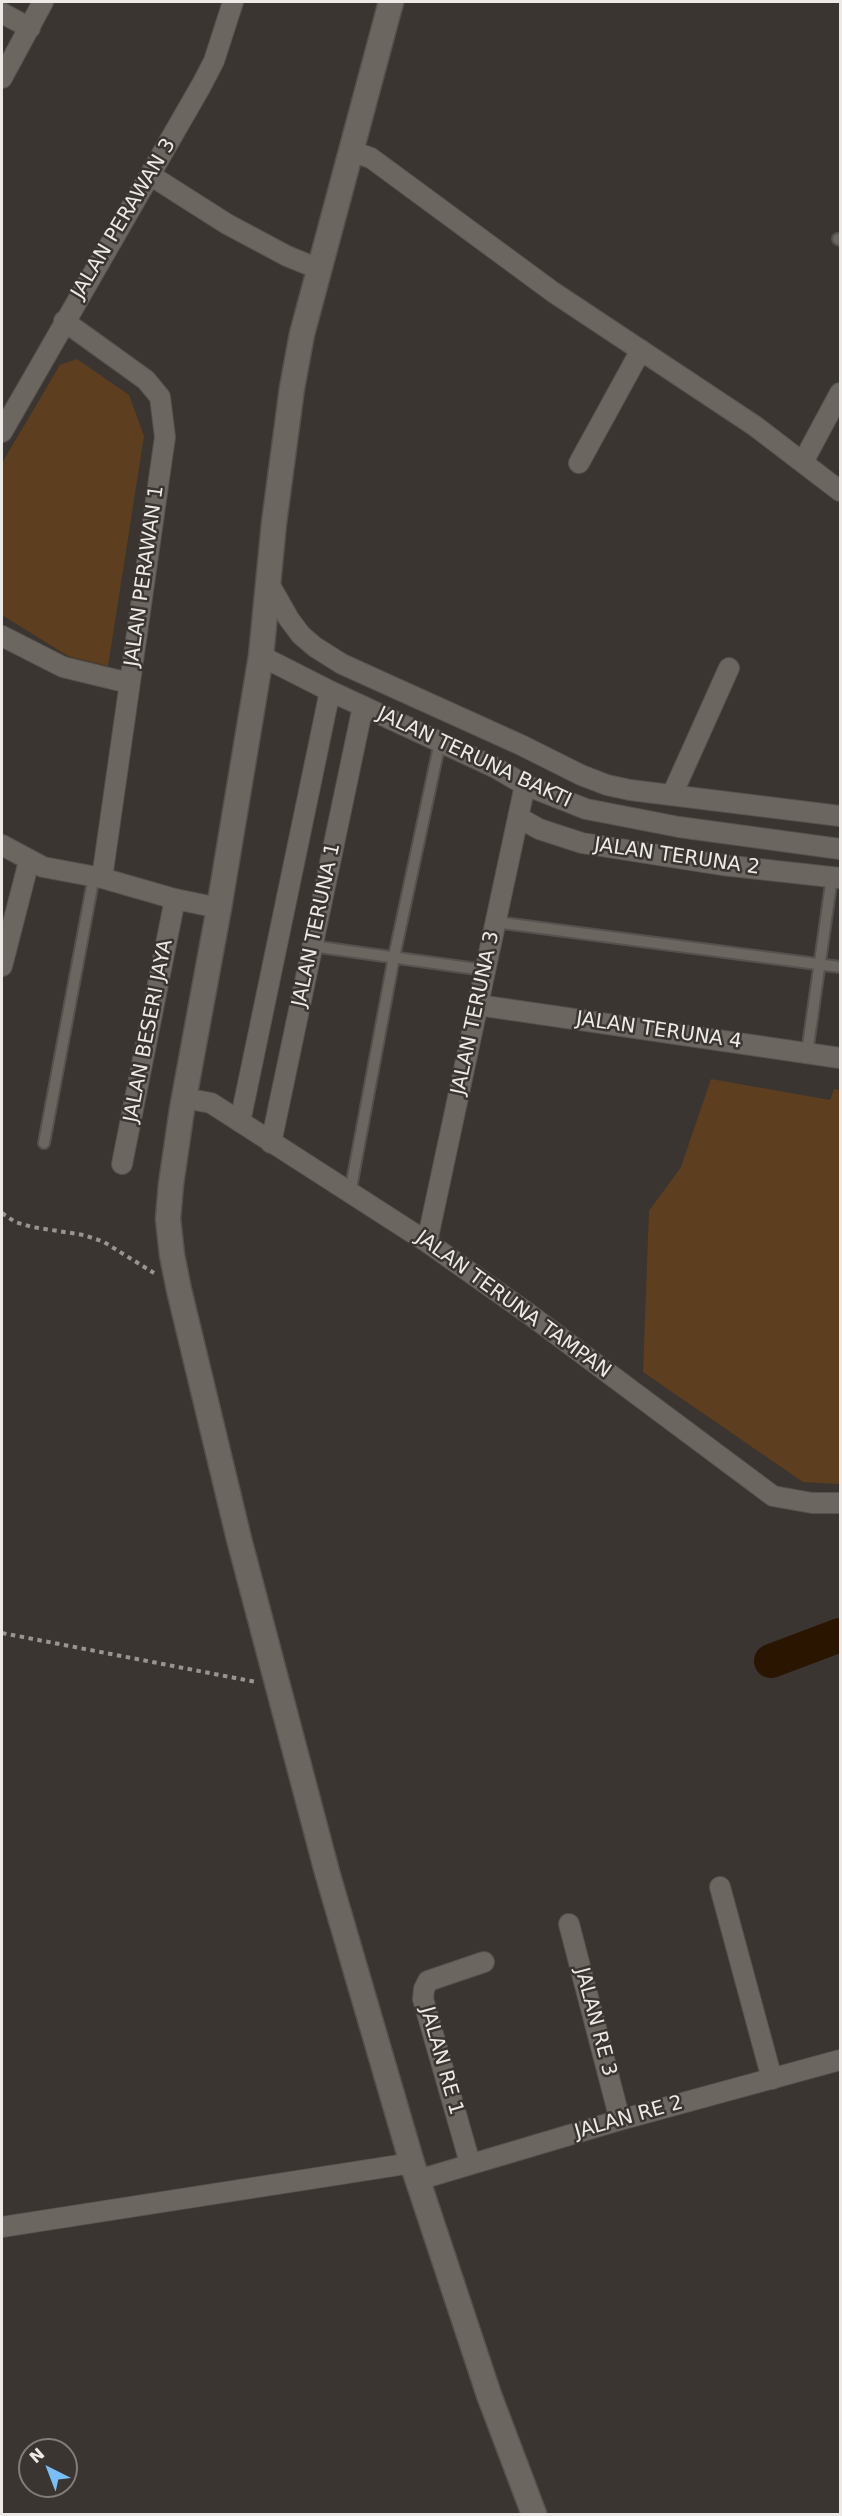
<!DOCTYPE html>
<html>
<head>
<meta charset="utf-8">
<style>
  body { margin:0 }
  #map { position:relative; width:842px; height:2516px; overflow:hidden; background:#3a3530; font-family:"DejaVu Sans",sans-serif }
  canvas { display:block }
  .frame { position:absolute; inset:0; border:3px solid #ece9e6; pointer-events:none }
  .north { position:absolute; left:18px; top:2438px; width:60px; height:60px; box-sizing:border-box; background:#3a3530; border:2px solid #817d79; border-radius:50%; rotate:318deg; font-size:16px; font-weight:700; line-height:24px; text-align:center; color:#ece9e6 }
  .north::after { content:''; display:block; margin:auto; width:21px; height:27px; background:#7abef8; clip-path:polygon(50% 0,100% 100%,50% 72%,0 100%) }
</style>
</head>
<body>
<div id="map">
<canvas width="842" height="2516"></canvas>
<div class="frame"></div>
<div class="north">N</div>
</div>
<script>
const c = document.querySelector('canvas').getContext('2d');
c.lineJoin = 'round';
function paint(path, color) { c.fillStyle = color; c.fill(path, 'evenodd'); }
const shape = rows => new Path2D(rows.map(r => 'M' + r).join(''));
function stroke(path, color, width, dash) { c.strokeStyle = color; c.lineWidth = width; c.lineCap = dash ? 'butt' : 'round'; c.setLineDash(dash || []); c.stroke(path); }
function write(font, color, halo, rows, align = 'center') {
  c.font = font + ' "DejaVu Sans",sans-serif'; c.lineWidth = 5; c.setLineDash([]); c.textBaseline = 'middle'; c.strokeStyle = halo; c.fillStyle = color; for (const [text, x, y, turn = 0] of rows) {
    c.save(); c.translate(x, y); c.rotate((+turn || 0) * Math.PI / 180); c.textAlign = isNaN(turn) ? turn : align; if (halo) c.strokeText(text, 0, 0); c.fillText(text, 0, 0); c.restore();
  }
}
paint(shape([
  [77,359,129,395,144,436,108,666,68,656,2,615,2,463,60,365],
  [711,1079,830,1100,834,1089,840,1090,840,1484,803,1482,643,1372,649,1211,681,1167]
]), '#5d3f1f');
stroke(shape([
  [771,1661,840,1635]
]), '#2a1501', 34);
const service = shape([
  [838,239,840,240],
  [495,922,840,967],
  [312,946,484,970],
  [807,1053,832,877],
  [44,1143,94,876],
  [350,1193,394,957,440,742]
]);
const minor = shape([
  [2,13,30,28],
  [2,78,43,2],
  [351,151,371,158,553,292,755,426,840,491],
  [150,175,227,224,287,256,319,269],
  [64,321,146,380,160,397,165,437,102,878],
  [2,432,201,86,214,61,233,2],
  [803,462,840,393],
  [579,463,641,350],
  [268,582,289,619,301,635,315,647,342,664,521,745,581,775,607,785,630,790,840,816],
  [2,636,63,667,129,683],
  [261,656,330,691,496,768,525,785,586,809,679,827,840,849],
  [672,795,729,668],
  [518,817,539,829,582,843,722,865,840,878],
  [2,845,43,867,102,878,175,899,219,908],
  [2,966,29,861],
  [478,1005,840,1058],
  [184,1098,211,1103,427,1242,529,1314,773,1496,812,1503,840,1503],
  [240,1122,330,691],
  [271,1143,363,706],
  [122,1164,175,899],
  [427,1242,525,785],
  [720,1887,772,2079],
  [569,1924,620,2120],
  [470,2163,423,1999,424,1989,428,1981,484,1962],
  [418,2180,620,2120,840,2060],
  [2,2227,412,2163]
]);
const tertiary = shape([
  [391,2,302,334,292,388,274,523,261,656,219,908,182,1109,171,1184,168,1219,172,1255,179,1290,239,1539,327,1872,412,2163,489,2395,534,2514]
]);
stroke(service, '#56514e', 14);
stroke(minor, '#56514e', 22);
stroke(tertiary, '#56514e', 27);
stroke(shape([
  [2,1213,15,1222,32,1227,84,1235,104,1242,154,1273],
  [2,1633,256,1682]
]), '#989490', 4, [4.5, 4.5]);
stroke(service, '#6c6661', 10);
stroke(minor, '#6c6661', 20);
stroke(tertiary, '#6c6661', 24);
write('20px', '#ece9e6', '#3a3530', [
  ["JALAN PERAWAN 3",124,219,-59],
  ["JALAN PERAWAN 1",145,576,-82],
  ["JALAN TERUNA BAKTI",474,758,25],
  ["JALAN TERUNA 2",677,857,8],
  ["JALAN TERUNA 1",317,925,-78],
  ["JALAN TERUNA 3",476,1013,-78],
  ["JALAN BESERI JAYA",149,1031,-79],
  ["JALAN TERUNA 4",659,1031,8],
  ["JALAN TERUNA TAMPAN",513,1305,36],
  ["JALAN RE 3",595,2022,75],
  ["JALAN RE 1",441,2061,74],
  ["JALAN RE 2",629,2118,-16]
]);
</script>
</body>
</html>
